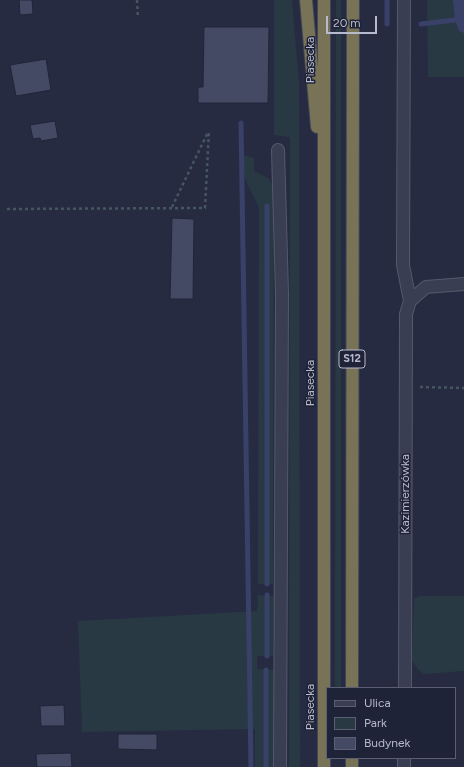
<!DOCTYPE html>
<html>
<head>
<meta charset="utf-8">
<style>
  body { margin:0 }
  #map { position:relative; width:464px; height:767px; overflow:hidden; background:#262b42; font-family:Figtree,sans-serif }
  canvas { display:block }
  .legend { position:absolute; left:326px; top:687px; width:130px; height:72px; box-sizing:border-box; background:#1f2337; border:1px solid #5c5f73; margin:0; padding:5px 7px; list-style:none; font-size:12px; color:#b7bacc }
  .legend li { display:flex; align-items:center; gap:8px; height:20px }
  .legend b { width:20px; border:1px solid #5c5f73 }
  .scale { position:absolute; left:326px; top:16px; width:51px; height:18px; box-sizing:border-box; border:2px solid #b7bacc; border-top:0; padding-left:5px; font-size:12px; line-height:14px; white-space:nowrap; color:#b7bacc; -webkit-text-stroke:3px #1f2337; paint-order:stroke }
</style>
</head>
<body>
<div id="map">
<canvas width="464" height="767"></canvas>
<ul class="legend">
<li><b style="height:5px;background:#3a3e52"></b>Ulica</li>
<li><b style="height:11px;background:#283943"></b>Park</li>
<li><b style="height:11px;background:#454a64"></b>Budynek</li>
</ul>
<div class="scale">20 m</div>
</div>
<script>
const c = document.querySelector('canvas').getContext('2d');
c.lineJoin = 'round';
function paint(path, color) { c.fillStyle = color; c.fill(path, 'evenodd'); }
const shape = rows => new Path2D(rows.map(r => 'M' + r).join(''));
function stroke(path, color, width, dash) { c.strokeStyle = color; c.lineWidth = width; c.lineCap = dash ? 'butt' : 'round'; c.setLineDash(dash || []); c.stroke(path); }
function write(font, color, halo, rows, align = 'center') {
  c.font = font + ' Figtree,sans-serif'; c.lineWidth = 3; c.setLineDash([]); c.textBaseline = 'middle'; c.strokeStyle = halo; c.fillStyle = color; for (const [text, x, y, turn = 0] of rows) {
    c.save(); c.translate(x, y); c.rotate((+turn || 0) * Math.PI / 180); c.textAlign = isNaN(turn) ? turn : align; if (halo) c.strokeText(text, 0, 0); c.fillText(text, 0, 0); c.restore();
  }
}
paint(shape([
  [274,0,292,0,299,82,300,767,289,767,290,137,274,135],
  [336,0,341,0,341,688,335,688],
  [427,0,464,0,464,77,428,77],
  [240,154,254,158,254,171,268,178,274,188,273,584,258,584,259,207,240,169],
  [258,595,274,596,273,656,257,656,257,669,274,670,274,767,255,767,255,729,82,732,78,621,257,611],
  [419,596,464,596,464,671,424,674,418,670,412,660,414,599]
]), '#283943');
paint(shape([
  [453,0,464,0,464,33,459,31,455,20]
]), '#394169');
stroke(shape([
  [387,0,387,24],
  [421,24,455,20],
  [241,123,251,767],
  [267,206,267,584],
  [267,656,267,595],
  [266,767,266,670]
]), '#394169', 5);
const building = shape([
  [19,0,32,0,33,14,20,15,19,0],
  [204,27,269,27,268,103,198,103,198,87,203,87,204,27],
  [46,59,51,90,16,96,10,65,46,59],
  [55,121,58,138,41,141,40,138,33,139,30,125,55,121],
  [172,218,194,219,193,299,170,299,172,218],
  [64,705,65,726,41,726,40,706,64,705],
  [118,734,157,734,157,750,118,749,118,734],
  [71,753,72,767,37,767,36,754,71,753]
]);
paint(building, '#454a64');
stroke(building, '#212539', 1);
const minor = shape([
  [404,0,403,265,410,301,406,314,406,325,405,688],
  [278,150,282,294,280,767],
  [410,301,426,287,464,284],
  [404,767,404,758]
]);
const highway = shape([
  [306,0,317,127],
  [324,0,324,767],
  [352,688,353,0],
  [352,758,352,767]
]);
stroke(minor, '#55596c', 14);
stroke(highway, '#424659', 14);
stroke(shape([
  [137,0,138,18],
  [172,207,208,132],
  [7,209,205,208,209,130],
  [420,387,464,388]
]), '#465660', 2.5, [3, 3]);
stroke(minor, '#3a3e52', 12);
stroke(highway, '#787357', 12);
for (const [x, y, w] of [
  [352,359,26]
]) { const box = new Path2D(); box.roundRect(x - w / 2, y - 9, w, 18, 3); c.fillStyle = '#1f2337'; c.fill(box); stroke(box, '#b7bacc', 1); }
write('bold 11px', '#b7bacc', null, [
  ["S12",352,359]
]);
write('12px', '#b7bacc', '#1f2337', [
  ["Piasecka",310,60,-90],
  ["Piasecka",310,383,-90],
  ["Kazimierzówka",405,494,-90],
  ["Piasecka",310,707,-90]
]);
</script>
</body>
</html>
